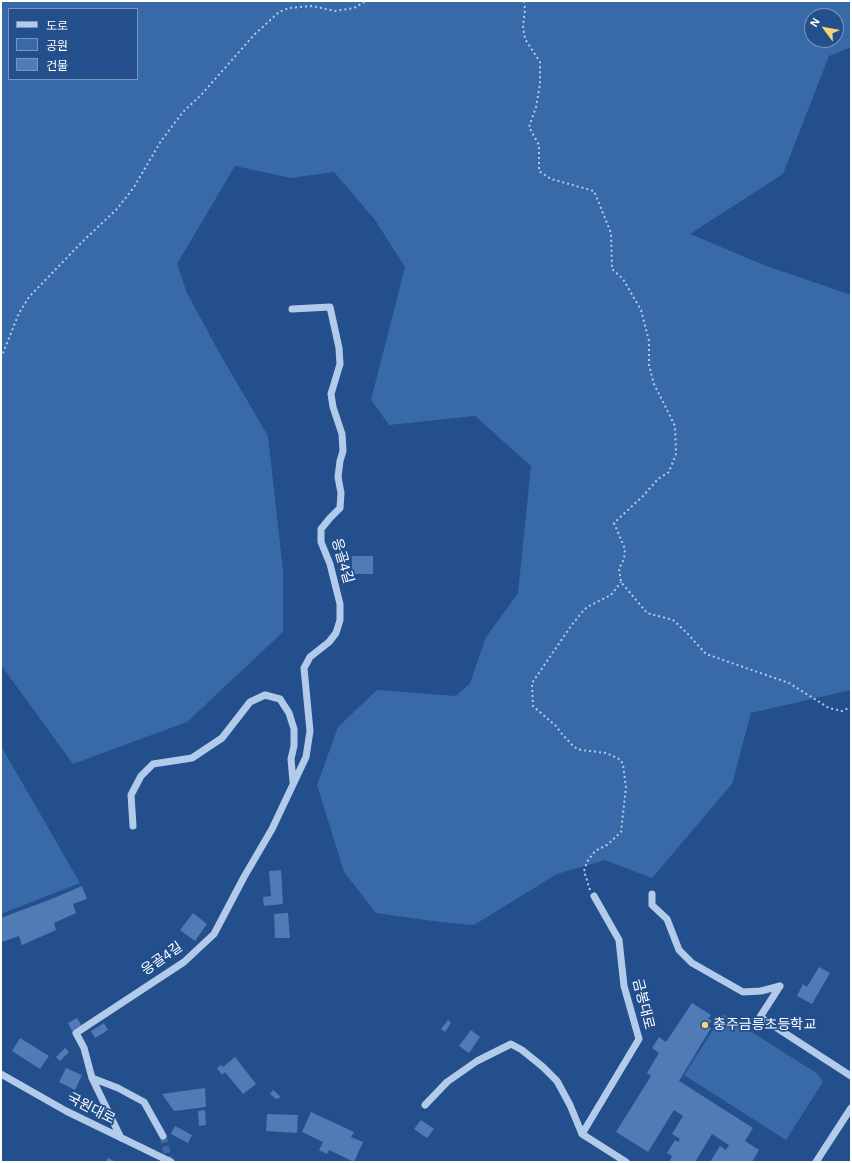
<!DOCTYPE html>
<html>
<head>
<meta charset="utf-8">
<style>
  body { margin:0 }
  #map { position:relative; width:852px; height:1163px; overflow:hidden; background:#234f8c; font-family:Helvetica,"Noto Sans KR",sans-serif }
  canvas { display:block }
  .frame { position:absolute; inset:0; border:2px solid #fff; pointer-events:none }
  .legend { position:absolute; left:8px; top:8px; width:130px; height:72px; box-sizing:border-box; background:#234f8c; border:1px solid #7b95ba; margin:0; padding:5px 7px; list-style:none; font-size:12px; color:#fff }
  .legend li { display:flex; align-items:center; gap:8px; height:20px }
  .legend b { width:20px; border:1px solid #7b95ba }
  .north { position:absolute; left:804px; top:8px; width:40px; height:40px; box-sizing:border-box; background:#234f8c; border:1px solid #7b95ba; border-radius:50%; rotate:302deg; font-size:11px; font-weight:700; line-height:16px; text-align:center; color:#fff }
  .north::after { content:''; display:block; margin:auto; width:14px; height:18px; background:#f6d375; clip-path:polygon(50% 0,100% 100%,50% 72%,0 100%) }
</style>
</head>
<body>
<div id="map">
<canvas width="852" height="1163"></canvas>
<div class="frame"></div>
<ul class="legend">
<li><b style="height:5px;background:#b2cbeb"></b>도로</li>
<li><b style="height:11px;background:#3869a9"></b>공원</li>
<li><b style="height:11px;background:#507bb5"></b>건물</li>
</ul>
<div class="north">N</div>
</div>
<script>
const c = document.querySelector('canvas').getContext('2d');
c.lineJoin = 'round';
function paint(path, color) { c.fillStyle = color; c.fill(path, 'evenodd'); }
const shape = rows => new Path2D(rows.map(r => 'M' + r).join(''));
function stroke(path, color, width, dash) { c.strokeStyle = color; c.lineWidth = width; c.lineCap = dash ? 'butt' : 'round'; c.setLineDash(dash || []); c.stroke(path); }
function write(font, color, halo, rows, align = 'center') {
  c.font = font + ' Helvetica,"Noto Sans KR",sans-serif'; c.lineWidth = 3.5; c.setLineDash([]); c.textBaseline = 'middle'; c.strokeStyle = halo; c.fillStyle = color; for (const [text, x, y, turn = 0] of rows) {
    c.save(); c.translate(x, y); c.rotate((+turn || 0) * Math.PI / 180); c.textAlign = isNaN(turn) ? turn : align; if (halo) c.strokeText(text, 0, 0); c.fillText(text, 0, 0); c.restore();
  }
}
paint(shape([
  [1,1,851,1,851,47,829,56,783,174,690,234,764,265,851,295,851,690,751,713,732,784,652,878,605,860,557,874,474,925,440,922,376,913,344,872,317,785,338,727,377,690,456,696,470,683,486,637,518,593,531,466,475,416,389,425,371,400,405,267,375,220,334,172,291,178,235,166,177,264,187,293,220,354,268,436,283,571,283,632,187,722,73,764,1,665],
  [9,9,137,9,137,79,9,79],
  [812,16,836,16,836,40,812,40],
  [1,746,80,883,1,914],
  [723,1014,818,1074,823,1082,786,1140,684,1075]
]), '#3869a9');
paint(shape([
  [352,556,373,556,373,574,352,574],
  [281,870,283,904,264,906,263,897,271,896,269,871],
  [82,886,87,899,73,904,76,913,54,923,56,930,22,945,19,936,2,942,1,918,54,898],
  [193,913,207,924,195,941,180,930],
  [288,913,290,938,275,938,274,914],
  [819,967,830,973,812,1004,797,996,803,984,807,987],
  [692,1003,711,1015,708,1019,712,1020,708,1026,711,1028,679,1081,753,1128,745,1141,759,1150,752,1162,710,1162,720,1146,726,1150,729,1145,712,1134,695,1162,669,1162,672,1156,667,1153,675,1140,678,1142,680,1139,672,1134,683,1116,674,1110,648,1152,616,1132,651,1076,647,1073,659,1053,652,1048,659,1037,666,1042],
  [77,1018,81,1025,72,1031,68,1023],
  [448,1020,451,1023,445,1032,441,1029],
  [104,1023,108,1030,95,1038,91,1031],
  [471,1030,480,1037,469,1053,459,1046],
  [20,1038,49,1056,40,1069,12,1051],
  [65,1048,69,1052,60,1061,56,1057],
  [235,1057,256,1084,243,1094,225,1072,222,1075,217,1068,221,1065,223,1067],
  [66,1068,82,1075,75,1090,59,1082],
  [205,1088,206,1107,174,1111,162,1094],
  [273,1090,281,1097,276,1099,270,1094],
  [205,1110,206,1125,199,1126,198,1111],
  [311,1112,354,1132,351,1137,363,1142,354,1162,329,1150,327,1154,319,1150,323,1142,302,1132],
  [267,1114,298,1115,297,1133,266,1131],
  [421,1120,434,1129,427,1138,414,1129],
  [175,1126,192,1135,188,1143,171,1134],
  [108,1158,116,1162,106,1162]
]), '#507bb5');
stroke(shape([
  [163,1136,169,1162]
]), '#44699d', 7, [7, 3.5]);
stroke(shape([
  [524,1,525,9,523,26,525,39,540,62,540,84,536,107,529,127,539,145,539,171,551,179,594,191,611,233,612,269,623,279,641,310,649,341,649,365,654,384,675,426,676,454,669,472,658,479,643,496,614,523,625,549,624,559,619,569,621,582,647,613,673,620,687,633,706,654,789,683,829,708,842,711,851,707],
  [1,358,19,313,29,297,83,241,117,209,134,187,161,141,183,112,201,95,254,35,279,12,289,8,312,6,335,11,354,8,366,1],
  [590,890,584,871,587,862,595,851,607,845,621,832,626,787,623,765,621,760,613,756,606,753,581,750,574,747,562,734,556,726,533,706,532,683,571,626,583,611,587,607,611,595,621,582]
]), '#b2cbeb', 2, [2, 3]);
stroke(shape([
  [133,826,131,795,141,776,153,764,192,758,222,738,250,702,265,695,280,699,289,713,294,729,294,746,291,759,293,782],
  [652,894,652,905,667,919,679,950,692,963,743,992,761,991,780,986],
  [780,986,760,1017,851,1076],
  [1,1074,66,1111,171,1162],
  [92,1078,118,1088,144,1102,163,1136],
  [425,1105,447,1082,477,1061,511,1044,522,1050,543,1067,557,1081,570,1105,582,1134,626,1162],
  [582,1134,639,1039,624,986,619,940,594,896],
  [121,1138,92,1078,84,1048,76,1033,184,962,214,934,244,877,272,829,306,757,310,731,304,668,310,657,329,642,336,633,340,620,340,604,330,564,321,542,321,529,330,518,340,508,341,493,338,477,340,461,343,451,342,434,333,407,331,394,340,364,339,348,330,307,292,309],
  [816,1162,851,1108]
]), '#b2cbeb', 7);
for (const [x, y, r, color] of [
  [705,1025,4,"#f6d375"]
]) { const dot = new Path2D(); dot.arc(x, y, r, 0, 2 * Math.PI); c.fillStyle = color; c.fill(dot); stroke(dot, '#234f8c', 1.5); }
write('14px', '#fff', '#234f8c', [
  ["응골4길",342,561,74],
  ["응골4길",162,959,-35],
  ["금봉대로",643,1004,76],
  ["국원대로",91,1109,27]
]);
write('14px', '#fff', '#234f8c', [
  ["충주금릉초등학교",713,1025]
], 'left');
</script>
</body>
</html>
